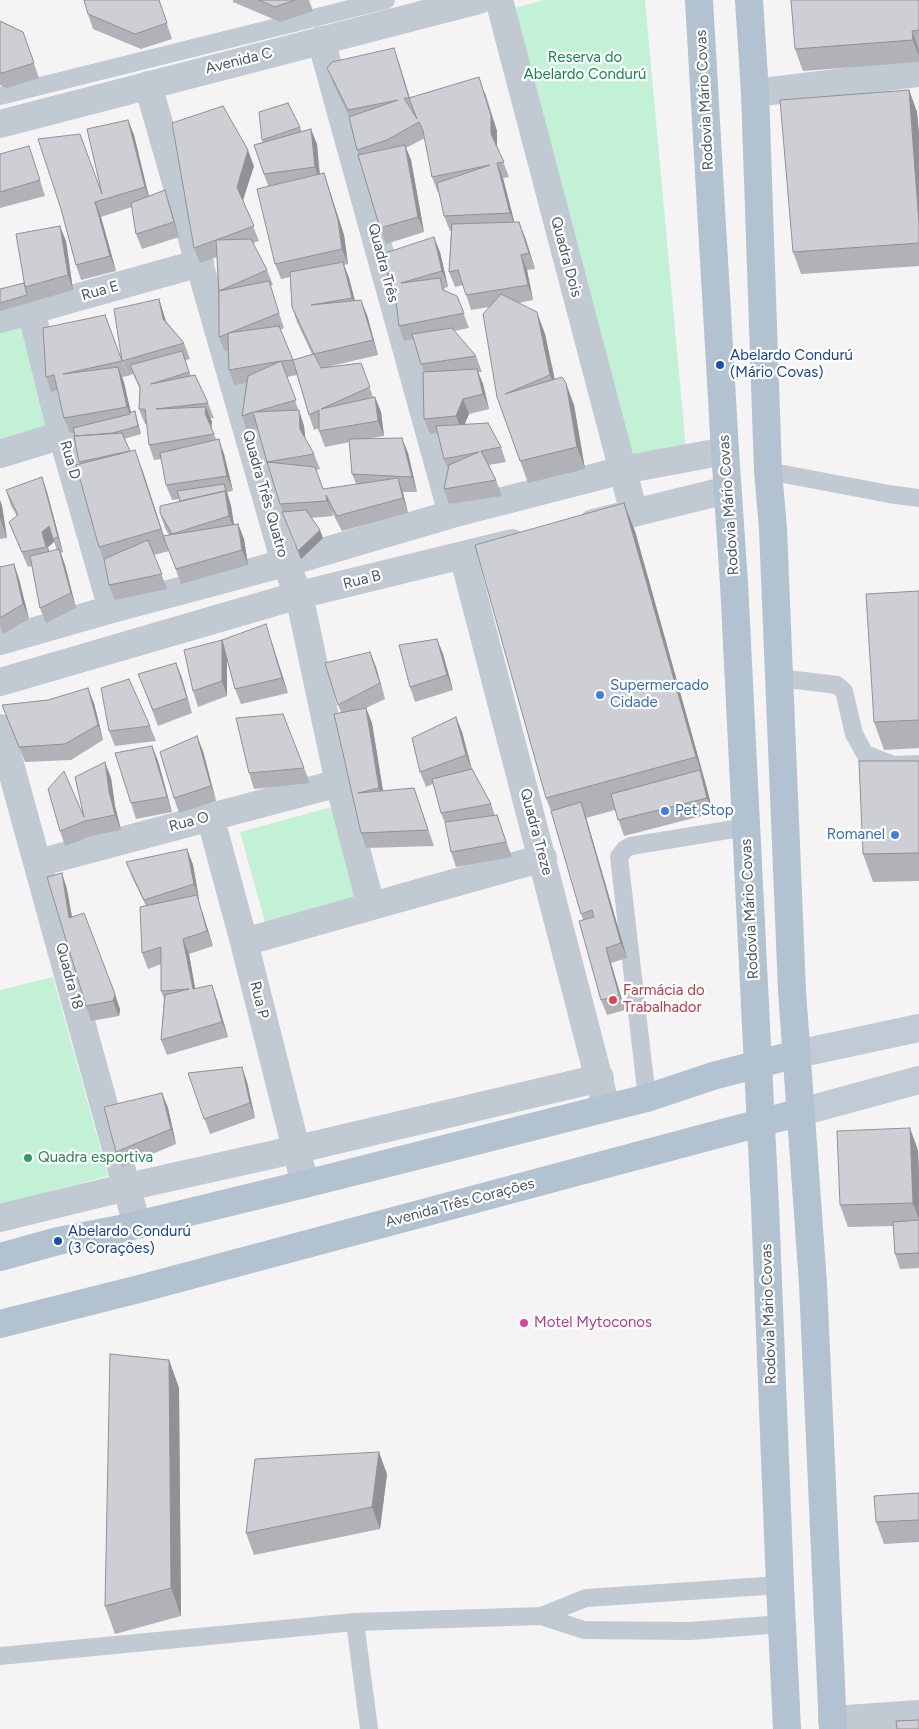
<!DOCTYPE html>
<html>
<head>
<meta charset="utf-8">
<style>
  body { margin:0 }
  canvas { display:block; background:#f5f3f3 }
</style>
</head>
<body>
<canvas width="919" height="1729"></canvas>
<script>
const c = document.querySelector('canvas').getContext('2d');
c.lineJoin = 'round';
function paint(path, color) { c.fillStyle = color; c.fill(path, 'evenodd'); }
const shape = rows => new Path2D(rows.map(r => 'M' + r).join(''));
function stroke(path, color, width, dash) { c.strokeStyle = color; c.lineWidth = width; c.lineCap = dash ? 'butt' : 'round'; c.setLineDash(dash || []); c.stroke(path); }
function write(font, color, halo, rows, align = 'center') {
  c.font = font + ' Figtree,sans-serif'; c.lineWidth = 4.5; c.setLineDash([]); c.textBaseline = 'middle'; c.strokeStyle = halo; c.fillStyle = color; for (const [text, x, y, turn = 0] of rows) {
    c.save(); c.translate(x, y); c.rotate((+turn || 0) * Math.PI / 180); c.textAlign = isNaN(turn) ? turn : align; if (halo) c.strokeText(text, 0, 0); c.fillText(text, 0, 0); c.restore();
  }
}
paint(shape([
  [545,0,645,0,687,461,626,477,503,11],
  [37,316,73,446,0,466,0,326],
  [335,806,361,901,266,926,240,832],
  [53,977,108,1176,0,1205,0,990]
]), '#c3f1d5');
stroke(shape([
  [0,96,386,0],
  [768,471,889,494,919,498],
  [779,678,837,685,844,691,854,734,865,754,893,765,919,764],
  [647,1098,619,857,625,849,631,846,746,827],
  [541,1616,584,1630,690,1631,782,1624],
  [355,1622,369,1729],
  [0,1656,355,1622,541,1616,586,1598,780,1585]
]), '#c1cad2', 18);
stroke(shape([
  [499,0,634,513],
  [321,40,452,514],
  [148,85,285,563,299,595,339,783,371,906],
  [755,93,919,73],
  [0,124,479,0],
  [31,310,62,435,112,609],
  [0,319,200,263],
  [0,454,62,435],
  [593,523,727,490],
  [463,555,603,1095],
  [0,641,112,609,285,563,452,514,623,470,725,451],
  [0,682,299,595,512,543],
  [0,728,137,1225],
  [210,816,244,942,305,1184],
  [38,863,339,783],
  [244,942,543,858],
  [0,1218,127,1187,298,1149,600,1078],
  [832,1720,919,1714]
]), '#c1cad2', 28);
stroke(shape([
  [797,1054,919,1028],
  [801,1112,919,1080]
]), '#c1cbd6', 28);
stroke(shape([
  [699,0,725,451,734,583,765,1206,780,1585,787,1729],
  [749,0,755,93,768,471,773,529,792,991,813,1284,833,1729],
  [0,1257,58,1241,120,1229,305,1184,607,1108,647,1098,713,1076,797,1054],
  [0,1324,139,1289,801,1112]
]), '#b3c2d1', 28);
paint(shape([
  [159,0,172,39,141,49,93,29,88,14],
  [233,0,309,0,313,11,280,22,233,2],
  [919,0,919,62,803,71,795,49],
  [0,21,23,32,39,78,7,88,0,85],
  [399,63,409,97,485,92,497,131,497,146,509,177,503,178,514,222,525,237,535,269,527,270,533,300,518,303,545,334,555,379,574,405,585,469,528,483,497,397,489,307,471,310,463,285,455,287,449,272,451,231,450,231,444,216,439,192,438,193,432,177,425,138,406,148,411,160,424,232,386,244,380,228,357,150,349,116,333,83,327,68],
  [909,90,917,112,919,134,919,266,801,274,793,252],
  [128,120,134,135,149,196,165,190,170,206,179,237,142,249,136,234,132,207,101,217,116,271,81,280,76,265,61,209,102,194],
  [300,127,302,132,317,144,320,174,324,173,344,235,348,264,344,265,349,278,355,301,367,315,378,355,327,367,361,363,373,397,375,397,381,412,384,436,371,438,408,453,417,492,403,492,408,513,342,531,331,510,333,516,311,518,323,538,301,559,280,504,258,428,247,431,242,416,246,383,234,385,229,370,229,350,225,352,219,337,217,257,200,263,194,248,254,166,243,201,259,241,253,243,267,270,273,285,270,286,284,328,280,330,293,360,312,354,297,322,292,307,290,277,281,279,275,264,268,186,254,145,263,142,262,140],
  [297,375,309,415,314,430,319,428,319,431,325,447,350,442,352,474,356,484,323,489,316,470,320,469,314,454,305,438,304,426,287,377],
  [0,154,34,161,45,196,0,208],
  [66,241,73,290,0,311,0,289,24,283],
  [440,252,448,287,444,288,445,291,457,296,469,328,454,331,476,356,482,372,478,372,483,384,489,409,469,414,464,424,501,447,506,462,489,465,496,480,502,496,449,504,444,489,448,469,444,459,438,433,430,434,424,419,424,372,413,339,404,341,399,326,395,290,384,270,379,255],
  [159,299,166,321,184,343,190,359,185,360,191,376,208,403,214,418,210,418,212,422,211,427,216,439,224,454,233,491,227,492,231,506,234,524,238,524,244,539,248,565,181,584,169,551,154,555,167,589,115,600,109,585,104,561,99,547,79,462,74,432,70,433,64,418,58,390,51,392,46,377,105,315,128,376,122,377,131,412,135,411,141,434,124,439,130,451,143,472,164,536,169,535,165,528,160,513,180,501,180,499,172,500,166,485,161,459,154,460,149,445,147,424,145,424,139,409,140,389,133,374,128,376,122,361],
  [42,477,47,492,63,552,61,553,65,565,76,608,46,623,40,608,32,566,28,567,15,537,9,522,17,516,11,506,6,490],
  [54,542,57,550,49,552,48,547],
  [0,500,2,506,7,538,0,539],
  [635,531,706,785,713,813,624,836,615,810,586,818,627,958,611,963,625,1010,607,1015,601,1000,583,920,551,811,546,798],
  [14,564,19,579,29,619,3,634,0,626,0,567],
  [919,591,919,748,884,750,874,722],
  [437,639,443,654,453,690,415,702,410,687],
  [271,640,288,693,241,704,235,689,227,660,227,696,198,707,193,691,184,650],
  [370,652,376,667,385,699,366,708,372,723,383,791,414,788,434,846,366,848,361,833,341,712,338,705],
  [176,663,192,713,158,726,144,689],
  [94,703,103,740,71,760,25,762,2,705],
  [456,717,462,732,472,769,491,804,495,816,497,815,512,857,456,867,451,852,447,828,441,813,433,784,426,787,420,772],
  [150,726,156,741,115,746,109,731],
  [152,746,158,761,172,812,136,819,131,803],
  [203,751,216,801,179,813,174,798],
  [919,761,919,881,873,882,863,854],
  [304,768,310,783,254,789,249,773],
  [111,778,115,806,121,830,91,836,65,846,60,831,84,817],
  [187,849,193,865,199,899,198,899,213,946,189,954,195,988,217,1000,228,1037,167,1055,161,1040,164,999,161,991,161,964,148,969,142,953,146,906,132,877,126,862],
  [67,889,72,917,120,1009,119,1016,91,1021,86,1006],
  [242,1067,247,1082,255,1118,210,1134,188,1073],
  [162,1093,168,1108,176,1144,122,1167,116,1152],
  [918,1150,919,1174,919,1268,900,1269,895,1254,893,1226,848,1227,840,1205],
  [169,1360,179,1388,181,1616,115,1634,105,1606],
  [387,1474,380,1529,254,1555,246,1533],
  [919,1493,919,1542,884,1544,876,1522]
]), '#b0b2b7');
paint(shape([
  [912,31,919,50,919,56,913,40],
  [394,48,399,63,413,108,409,98],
  [479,77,497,131,497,149,491,134],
  [909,90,917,112,919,134,919,223],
  [128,120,134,135,150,202,145,187],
  [311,129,317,144,320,182,315,167],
  [405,145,411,160,424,232,418,217],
  [248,150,254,166,242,202,237,187],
  [497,163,503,178,516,228,510,213],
  [324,173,344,235,348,264,342,249],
  [165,190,170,206,179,237,174,222],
  [95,202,101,217,116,271,110,256],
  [519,222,525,237,535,269,529,253],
  [60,226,66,241,73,290,68,275],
  [434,237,440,252,448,287,442,271],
  [521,255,527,270,533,300,528,285],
  [343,262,349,278,358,313,352,298],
  [159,299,164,315,169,334,163,319],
  [361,300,367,315,378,355,373,340],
  [537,312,545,334,558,397,550,375],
  [118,367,124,382,133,422,127,407],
  [477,369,483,384,489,409,483,394],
  [566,383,574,405,585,469,577,447],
  [375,397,381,412,384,436,378,421],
  [463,399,469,414,462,431,456,416],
  [206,407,212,422,211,429,205,413],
  [299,410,304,426,306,444,300,429],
  [135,411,137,419,141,434,138,426],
  [402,438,408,453,417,492,412,477],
  [219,439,224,454,233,491,227,476],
  [135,450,143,472,167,546,163,536],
  [42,477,47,492,63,552,58,537],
  [398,478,403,493,408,513,403,498],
  [224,484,227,492,231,506,228,498],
  [225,491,231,506,235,532,229,516],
  [326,495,333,516,327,501],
  [0,500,2,506,7,538,0,518],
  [624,503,635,531,706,785,696,757],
  [238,524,244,539,248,565,242,550],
  [49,526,54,542,48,547,52,562,42,532],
  [320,530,323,538,301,559,298,551],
  [59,549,65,565,76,608,71,593],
  [14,564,19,579,29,619,23,604],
  [266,624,271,640,288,693,282,678],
  [437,639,443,654,453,690,447,675],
  [222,640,227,655,227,696,222,681],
  [370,652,376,667,385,699,380,683],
  [176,663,182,678,192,713,187,698],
  [88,688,94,703,103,740,98,725],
  [366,708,372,723,385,803,379,788],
  [456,717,462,732,472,770,466,755],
  [197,736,203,751,216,801,211,786],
  [152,746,158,761,172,812,167,797],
  [105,762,111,778,115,806,121,830,115,815,109,791],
  [700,770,706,785,713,813,707,798],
  [581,802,586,817,627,958,621,943],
  [187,849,193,865,199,899,194,884],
  [62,873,67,889,75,934,69,918],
  [197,895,202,911,213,946,207,931],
  [183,939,189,954,198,1004,193,989],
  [606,948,611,963,625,1010,619,995],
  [212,985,217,1000,228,1037,222,1022],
  [115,994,120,1009,119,1016,113,1001],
  [242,1067,247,1082,255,1118,250,1103],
  [162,1093,168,1108,176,1144,171,1129],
  [910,1128,918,1150,919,1174,919,1219,913,1203],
  [169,1360,179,1388,181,1616,171,1588],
  [379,1452,387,1474,380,1529,372,1507]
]), '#909195');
const building = shape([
  [84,0,159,0,167,23,135,34,88,14,84,0],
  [259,0,295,0,275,7,259,0],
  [791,0,919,0,919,30,912,31,913,40,795,49,791,0],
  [0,21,23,32,34,63,2,73,0,73,0,21],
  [394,48,409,98,404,98,417,119,409,98,479,77,491,116,491,134,504,162,497,163,510,213,444,216,437,183,490,165,432,177,423,131,419,122,387,140,357,150,349,117,398,100,348,110,327,68,332,62,394,48],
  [909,90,919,223,919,243,793,252,780,100,909,90],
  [288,103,300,127,262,140,259,112,288,103],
  [223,106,248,150,237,187,254,226,216,240,251,239,267,270,219,291,216,240,194,248,172,123,223,106],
  [128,120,145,187,95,202,110,256,76,265,61,209,38,139,80,134,102,194,87,129,128,120],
  [311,129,315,167,264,174,254,145,311,129],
  [405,145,418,217,380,228,358,155,405,145],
  [29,146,40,180,0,192,0,154,29,146],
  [324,173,338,220,342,249,275,264,257,189,324,173],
  [165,190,174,222,136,234,131,203,165,190],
  [519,222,529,253,521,255,528,285,466,295,458,270,449,272,452,224,519,222],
  [60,226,68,275,25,287,16,234,60,226],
  [434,237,442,271,401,283,440,278,443,290,457,296,464,313,399,326,394,284,379,255,434,237],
  [343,262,352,298,311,305,361,300,373,340,314,354,292,307,290,272,343,262],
  [269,281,279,313,219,337,219,291,269,281],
  [24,283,27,295,0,303,0,289,24,283],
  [501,294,537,312,550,375,505,394,562,377,566,383,577,447,520,461,497,397,483,314,501,294],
  [159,299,163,319,184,343,122,361,114,309,159,299],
  [105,315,122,361,63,374,118,367,127,407,64,418,54,375,46,377,43,328,105,315],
  [279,326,293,360,281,361,296,400,254,412,299,410,300,429,314,454,267,462,253,412,242,416,248,376,281,361,229,370,228,333,279,326],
  [452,328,476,356,421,364,412,334,452,328],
  [182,351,189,372,151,384,195,375,208,403,156,409,206,407,205,413,214,434,149,445,145,409,139,409,140,387,130,365,182,351],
  [314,354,321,368,361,363,370,387,321,409,375,397,378,421,319,431,319,410,309,415,293,360,314,354],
  [477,369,483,394,463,399,456,416,424,419,423,372,477,369],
  [135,411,138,426,113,433,75,436,73,428,130,414,129,413,135,411],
  [488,423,501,447,481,451,496,480,444,489,449,465,479,452,444,459,436,426,488,423],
  [122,433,130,451,79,462,74,436,122,433],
  [402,438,412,477,352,474,349,439,402,438],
  [219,439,227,476,166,485,160,453,219,439],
  [135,450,161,529,99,547,76,465,135,450],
  [267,462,315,467,323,489,398,478,403,498,337,516,326,495,327,501,280,504,267,462],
  [42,477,58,537,53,539,49,526,42,532,46,547,22,552,9,522,18,515,6,490,42,477],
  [224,484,228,498,225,491,180,501,177,491,224,484],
  [225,491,229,516,172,534,160,513,160,506,225,491],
  [624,503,696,757,546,798,475,545,624,503],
  [306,510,320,530,298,551,282,512,306,510],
  [238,524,242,550,176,569,163,536,238,524],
  [148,540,162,574,109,585,104,559,148,540],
  [59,549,71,593,40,608,30,556,59,549],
  [14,564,23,604,0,618,0,567,14,564],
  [919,591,919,720,874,722,866,594,919,591],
  [266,624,282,678,235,689,222,640,222,681,193,691,184,650,222,640,266,624],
  [437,639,447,675,410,687,399,645,437,639],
  [370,652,380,683,338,705,325,663,370,652],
  [176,663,187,698,153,710,138,674,176,663],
  [129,679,150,726,109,731,101,688,129,679],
  [88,688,98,725,65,744,19,747,2,705,48,700,88,688],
  [366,708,379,788,358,793,414,788,428,830,361,833,334,714,366,708],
  [283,714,304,768,249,773,236,718,283,714],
  [456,717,466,755,420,772,412,738,456,717],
  [197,736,211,786,174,798,160,752,197,736],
  [152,746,167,797,131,803,115,753,152,746],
  [859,761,919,761,919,853,863,854,859,761],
  [105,762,109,791,115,815,85,821,60,831,48,789,64,771,84,817,75,777,105,762],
  [472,769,491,804,441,813,432,779,472,769],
  [700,770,707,798,618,820,611,794,700,770],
  [581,802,621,943,606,948,619,995,601,1000,579,921,594,917,592,910,581,914,551,811,581,802],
  [497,815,506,842,451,852,445,822,497,815],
  [187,849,194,884,144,900,126,862,187,849],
  [62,873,69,918,84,913,115,994,113,1001,86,1006,47,877,62,873],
  [197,895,207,931,183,939,193,989,212,985,222,1022,161,1040,165,995,189,989,161,991,161,947,142,953,140,907,197,895],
  [242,1067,250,1103,204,1119,188,1073,242,1067],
  [162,1093,171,1129,116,1152,104,1107,162,1093],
  [910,1128,913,1203,840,1205,837,1131,910,1128],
  [919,1220,919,1253,895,1254,893,1222,919,1220],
  [110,1354,169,1360,171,1588,105,1606,110,1354],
  [379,1452,372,1507,246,1533,255,1459,379,1452],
  [919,1493,919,1520,876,1522,874,1496,919,1493],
  [919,1720,919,1729,897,1729,896,1721,919,1720]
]);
paint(building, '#cdcfd5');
stroke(building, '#909195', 1);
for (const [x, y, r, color] of [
  [720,365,5,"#1a4fb4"],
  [600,695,5,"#3f7fe0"],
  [665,811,5,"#3f7fe0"],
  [895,835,5,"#3f7fe0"],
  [613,1000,5,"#e0444e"],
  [28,1158,5,"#2e9e5b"],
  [58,1241,5,"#1a4fb4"],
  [524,1323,5,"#d1479c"]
]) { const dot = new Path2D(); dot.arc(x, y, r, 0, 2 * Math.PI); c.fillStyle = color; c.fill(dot); stroke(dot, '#fff', 2); }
write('15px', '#17864f', '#fff', [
  ["Reserva do",585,58],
  ["Abelardo Condurú",585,75]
]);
write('15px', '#4a5661', '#fff', [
  ["Avenida C",239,61,-14],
  ["Rodovia Mário Covas",705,100,-93],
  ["Quadra Dois",566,257,75],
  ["Quadra Três",383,263,75],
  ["Rua E",100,291,-16],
  ["Rua D",70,460,74],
  ["Quadra Três Quatro",265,494,74],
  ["Rodovia Mário Covas",729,505,-94],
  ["Rua B",362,580,-14],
  ["Rua O",189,822,-15],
  ["Quadra Treze",536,832,75],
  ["Rodovia Mário Covas",750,909,-93],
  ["Quadra 18",69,976,75],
  ["Rua P",259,1000,76],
  ["Avenida Três Corações",460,1203,-15],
  ["Rodovia Mário Covas",769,1314,-92]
]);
write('15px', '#164399', '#fff', [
  ["Abelardo Condurú",730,356],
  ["(Mário Covas)",730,373],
  ["Abelardo Condurú",68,1232],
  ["(3 Corações)",68,1249]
], 'left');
write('15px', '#366cbe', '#fff', [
  ["Supermercado",610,686],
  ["Cidade",610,703],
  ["Pet Stop",675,811],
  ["Romanel",885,835,"right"]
], 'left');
write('15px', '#be3a42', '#fff', [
  ["Farmácia do",623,991],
  ["Trabalhador",623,1008]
], 'left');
write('15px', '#27864d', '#fff', [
  ["Quadra esportiva",38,1158]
], 'left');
write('15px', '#b23c85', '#fff', [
  ["Motel Mytoconos",534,1323]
], 'left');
</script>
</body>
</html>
